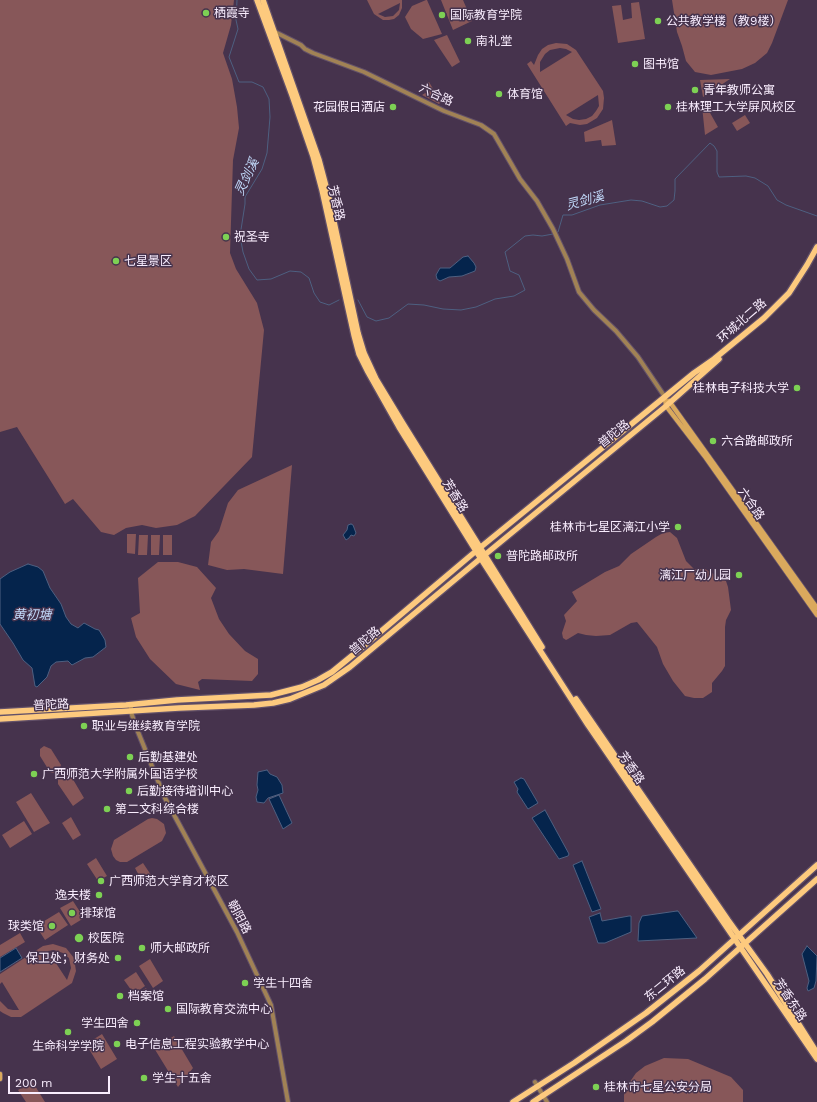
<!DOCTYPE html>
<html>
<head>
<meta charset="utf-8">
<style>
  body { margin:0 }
  #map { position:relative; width:817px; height:1102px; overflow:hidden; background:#46334d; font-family:"Work Sans",sans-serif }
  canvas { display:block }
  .scale { position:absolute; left:8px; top:1076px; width:102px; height:18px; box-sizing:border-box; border:2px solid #f9edfe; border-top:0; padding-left:5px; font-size:12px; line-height:14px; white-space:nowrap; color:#f9edfe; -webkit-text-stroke:3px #46334d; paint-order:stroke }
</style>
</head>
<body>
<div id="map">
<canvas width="817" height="1102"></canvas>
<div class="scale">200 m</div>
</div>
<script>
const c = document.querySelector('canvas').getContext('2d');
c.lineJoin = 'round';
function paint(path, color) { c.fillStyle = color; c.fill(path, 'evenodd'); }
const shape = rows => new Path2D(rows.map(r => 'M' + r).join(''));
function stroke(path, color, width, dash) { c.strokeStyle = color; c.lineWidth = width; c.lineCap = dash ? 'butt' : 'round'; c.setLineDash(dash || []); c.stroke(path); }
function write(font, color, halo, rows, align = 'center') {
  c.font = font + ' "Work Sans","Noto Sans SC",sans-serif'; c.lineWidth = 3; c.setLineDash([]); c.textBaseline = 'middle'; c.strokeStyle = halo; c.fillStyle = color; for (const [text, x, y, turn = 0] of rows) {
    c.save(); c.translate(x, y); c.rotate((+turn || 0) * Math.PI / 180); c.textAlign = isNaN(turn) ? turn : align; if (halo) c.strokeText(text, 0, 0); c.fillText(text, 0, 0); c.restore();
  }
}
paint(shape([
  [0,0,234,0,231,25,223,53,232,79,237,107,239,128,233,160,230,253,236,269,257,303,264,330,252,457,195,516,177,525,156,528,142,525,126,528,114,535,101,532,73,499,65,504,17,427,0,432],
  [367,0,402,0,402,8,399,15,394,19,389,20,383,20,374,14],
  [400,3,399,10,393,16,385,17,378,14],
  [426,0,427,0,442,34,423,39,411,29,405,17,412,6],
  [441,0,463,0,472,21,453,30],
  [672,0,788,0,772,43,767,53,755,63,742,69,711,75,695,72,686,61,682,46,677,32],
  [639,2,645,39,618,43,612,6,621,5,623,20,632,18,631,3],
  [447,35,460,62,452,67,434,40],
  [556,43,567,44,576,50,603,91,604,98,603,109,597,118,587,124,580,125,570,123,566,126,527,64,531,61,534,65,538,55,542,49,548,45],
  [560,48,566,49,572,52,540,72,540,62,545,54,550,50],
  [598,95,599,106,596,111,592,116,586,119,579,120,573,119,566,115],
  [730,79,703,97,700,80],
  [429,82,441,102,439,104,422,95,427,92,424,85],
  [705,104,718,127,705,135,702,106],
  [745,115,750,123,737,131,732,123],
  [612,120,616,145,602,146,601,140,585,142,584,132],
  [292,465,283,574,244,569,227,570,208,565,211,542,219,531,228,503,238,490],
  [670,532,677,538,686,561,694,569,705,569,726,581,728,587,731,610,726,620,725,627,725,666,722,671,712,683,712,692,703,698,694,698,685,696,673,681,663,664,657,647,637,622,631,623,610,635,596,636,586,635,578,633,568,639,566,640,563,638,562,633,566,621,564,615,577,601,572,592,605,572,619,566,631,554,656,537,663,533],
  [127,534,136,534,135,554,127,553],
  [139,535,148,535,147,555,138,555],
  [151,535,160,535,159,555,151,555],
  [163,535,172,535,172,555,163,555],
  [158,562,178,562,197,567,216,588,211,598,219,619,229,634,245,651,258,659,258,674,252,681,202,679,198,682,200,690,176,684,150,659,136,637,131,618,140,613,138,578],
  [44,746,51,749,61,765,60,768,53,773,50,772,40,756,40,749],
  [63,773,71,776,84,798,73,806,58,784,58,776],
  [31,793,50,823,34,832,16,802],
  [71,817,81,835,73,840,62,823],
  [152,818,157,819,164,824,166,833,162,841,127,862,120,862,116,860,113,856,111,849,114,840,148,819],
  [24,821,32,834,10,848,2,835],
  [96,858,107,876,98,881,87,864],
  [143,863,151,875,142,881,135,868],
  [73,901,84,918,71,926,60,908],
  [59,912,68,925,45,940,36,926],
  [20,933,25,942,0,957,0,945],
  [53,944,66,948,74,958,76,971,72,983,21,1017,11,1017,3,1013,0,1011,0,1001,8,1009,13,1010,19,1010,2,982,0,984,0,974,43,946],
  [54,950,63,953,69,958,71,968,67,980,48,951],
  [150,959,163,981,153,988,139,966],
  [136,972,145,986,134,994,124,980],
  [146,988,150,994,137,1002,133,996],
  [102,1034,117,1059,101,1069,86,1044],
  [174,1036,193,1068,178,1087,154,1048],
  [664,1058,688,1059,731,1077,743,1090,743,1102,624,1102,624,1095,627,1086,636,1073,645,1066],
  [32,1081,45,1102,26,1102,18,1090]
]), '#875759');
const water = shape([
  [468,256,474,263,476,267,475,271,462,276,449,277,440,281,437,279,436,275,440,268,450,268,463,257,468,256],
  [351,524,353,525,356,533,354,536,351,535,349,538,346,540,343,535,347,530,348,525,351,524],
  [28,564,38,567,43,571,50,588,61,604,66,617,71,624,78,628,84,623,95,629,99,630,105,640,106,647,93,657,85,658,72,665,68,661,56,662,51,666,47,677,37,687,35,686,32,668,23,660,13,643,0,624,0,579,10,572,28,564],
  [267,770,270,774,277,777,282,785,283,793,268,798,264,803,257,802,256,797,258,790,257,785,258,772,267,770],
  [521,778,524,779,538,803,528,809,517,792,518,789,514,782,521,778],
  [279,795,292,823,283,829,269,799,279,795],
  [545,810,569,854,568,856,559,859,532,818,545,810],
  [582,861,601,909,592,912,573,865,582,861],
  [677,911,678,911,697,938,638,941,639,923,642,916,677,911],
  [600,913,602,921,629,916,631,916,631,932,605,943,598,943,589,917,600,913],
  [807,946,817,956,816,981,814,988,808,991,807,988,809,981,802,954,807,946],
  [16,948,22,958,0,972,0,958,16,948]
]);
paint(water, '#05244c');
stroke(water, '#4e6081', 1);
stroke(shape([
  [237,0,236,20,238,29,229,57,239,82,252,82,263,87,269,99,270,117,267,153,262,169,245,197,245,204,240,236,243,252,249,269,257,280,271,279,290,271,301,272,309,278,314,293,320,302,329,305,339,300],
  [556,233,558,232,563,215,572,215,600,205,631,200,642,201,660,207,667,206,674,200,675,191,675,179,710,143,714,146,717,151,717,172,719,177,746,176,755,178,768,186,777,200,786,205,817,216],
  [358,300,367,317,376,321,389,318,408,304,424,305,443,309,461,310,476,307,495,299,514,296,525,290,519,275,510,271,505,252,525,236,533,235,542,236,553,234]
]), '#4e6081', 1);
const tertiary = shape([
  [273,31,301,45,305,49,313,53,364,72,444,111,481,125,494,134,520,179,537,201,553,229,567,259,579,292,594,310,616,331,638,357,665,397],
  [131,704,131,712,136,727,165,798,237,932,271,1005,288,1102],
  [535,1082,547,1102]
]);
const secondary = shape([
  [665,397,666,406,706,458,817,615],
  [669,401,817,608],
  [0,1074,0,1079]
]);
const primary = shape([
  [257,0,292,95,313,156,322,190,354,335,359,354,368,372,399,427,476,551,588,725,817,1059],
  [263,0,319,160,328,194,358,333,364,353,376,379,402,422,542,647],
  [576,699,728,920,767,974,817,1053],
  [0,712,126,705,177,700,271,695,302,687,318,680,332,672,359,650,476,551,694,373,714,359,764,318,789,293,807,265,817,247],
  [0,719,179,708,254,705,273,703,290,699,324,685,350,667,481,558,666,406,719,359],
  [513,1102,574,1063,646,1013,699,971,817,865],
  [533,1102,626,1041,652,1022,705,979,817,879]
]);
stroke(tertiary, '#635169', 6);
stroke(secondary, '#635169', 6);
stroke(primary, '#635169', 8);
stroke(tertiary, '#a18255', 4);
stroke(secondary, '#daa95d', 4.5);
stroke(primary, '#fdca7e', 5.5);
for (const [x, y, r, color] of [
  [206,13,4,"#7dd154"],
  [442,15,4,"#7dd154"],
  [658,21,4,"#7dd154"],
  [468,41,4,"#7dd154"],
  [635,64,4,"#7dd154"],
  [695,90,4,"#7dd154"],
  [499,94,4,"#7dd154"],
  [393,107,4,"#7dd154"],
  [668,107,4,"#7dd154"],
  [226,237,4,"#7dd154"],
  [116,261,4,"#7dd154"],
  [797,388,4,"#7dd154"],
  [713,441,4,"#7dd154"],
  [678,527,4,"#7dd154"],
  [498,556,4,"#7dd154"],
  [739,575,4,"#7dd154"],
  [84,726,4,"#7dd154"],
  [130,757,4,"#7dd154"],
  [34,774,4,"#7dd154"],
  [129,791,4,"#7dd154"],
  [107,809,4,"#7dd154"],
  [101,881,4,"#7dd154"],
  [99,895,4,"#7dd154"],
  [72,913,4,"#7dd154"],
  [52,926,4,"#7dd154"],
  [79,938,5,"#7dd154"],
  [142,948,4,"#7dd154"],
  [118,958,4,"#7dd154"],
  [245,983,4,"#7dd154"],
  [120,996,4,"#7dd154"],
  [168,1009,4,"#7dd154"],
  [137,1023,4,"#7dd154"],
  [68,1032,4,"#7dd154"],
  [117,1044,4,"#7dd154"],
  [144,1078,4,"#7dd154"],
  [596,1087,4,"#7dd154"]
]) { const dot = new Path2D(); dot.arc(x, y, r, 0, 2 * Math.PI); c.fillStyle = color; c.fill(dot); stroke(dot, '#46334d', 1.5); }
write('12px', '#f9edfe', '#46334d', [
  ["栖霞寺",214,13],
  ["国际教育学院",450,15],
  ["公共教学楼（教9楼）",666,21],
  ["南礼堂",476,41],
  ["图书馆",643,64],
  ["青年教师公寓",703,90],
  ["体育馆",507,94],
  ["花园假日酒店",385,107,"right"],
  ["桂林理工大学屏风校区",676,107],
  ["祝圣寺",234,237],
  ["七星景区",124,261],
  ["桂林电子科技大学",789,388,"right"],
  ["六合路邮政所",721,441],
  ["桂林市七星区漓江小学",670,527,"right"],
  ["普陀路邮政所",506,556],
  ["漓江厂幼儿园",731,575,"right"],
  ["职业与继续教育学院",92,726],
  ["后勤基建处",138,757],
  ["广西师范大学附属外国语学校",42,774],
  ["后勤接待培训中心",137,791],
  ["第二文科综合楼",115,809],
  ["广西师范大学育才校区",109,881],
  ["逸夫楼",91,895,"right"],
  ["排球馆",80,913],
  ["球类馆",44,926,"right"],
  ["校医院",88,938],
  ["师大邮政所",150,948],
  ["保卫处；财务处",110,958,"right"],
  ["学生十四舍",253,983],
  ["档案馆",128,996],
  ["国际教育交流中心",176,1009],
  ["学生四舍",129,1023,"right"],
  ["电子信息工程实验教学中心",125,1044],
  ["生命科学学院",68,1046,"center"],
  ["学生十五舍",152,1078],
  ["桂林市七星公安分局",604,1087]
], 'left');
write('12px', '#f9edfe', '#46334d', [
  ["六合路",436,95,25],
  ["芳香路",336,203,77],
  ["环城北二路",742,321,-41],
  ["普陀路",614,434,-39],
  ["芳香路",455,496,58],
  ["六合路",751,504,55],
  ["普陀路",365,641,-40],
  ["普陀路",51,705,-3],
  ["芳香路",631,768,56],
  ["朝阳路",239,917,62],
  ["东二环路",665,984,-39],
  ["芳香东路",790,1000,56]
]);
write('italic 13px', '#c2dafb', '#46334d', [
  ["灵剑溪",247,177,-65],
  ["灵剑溪",585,201,-15],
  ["黄初塘",32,615]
]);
</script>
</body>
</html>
